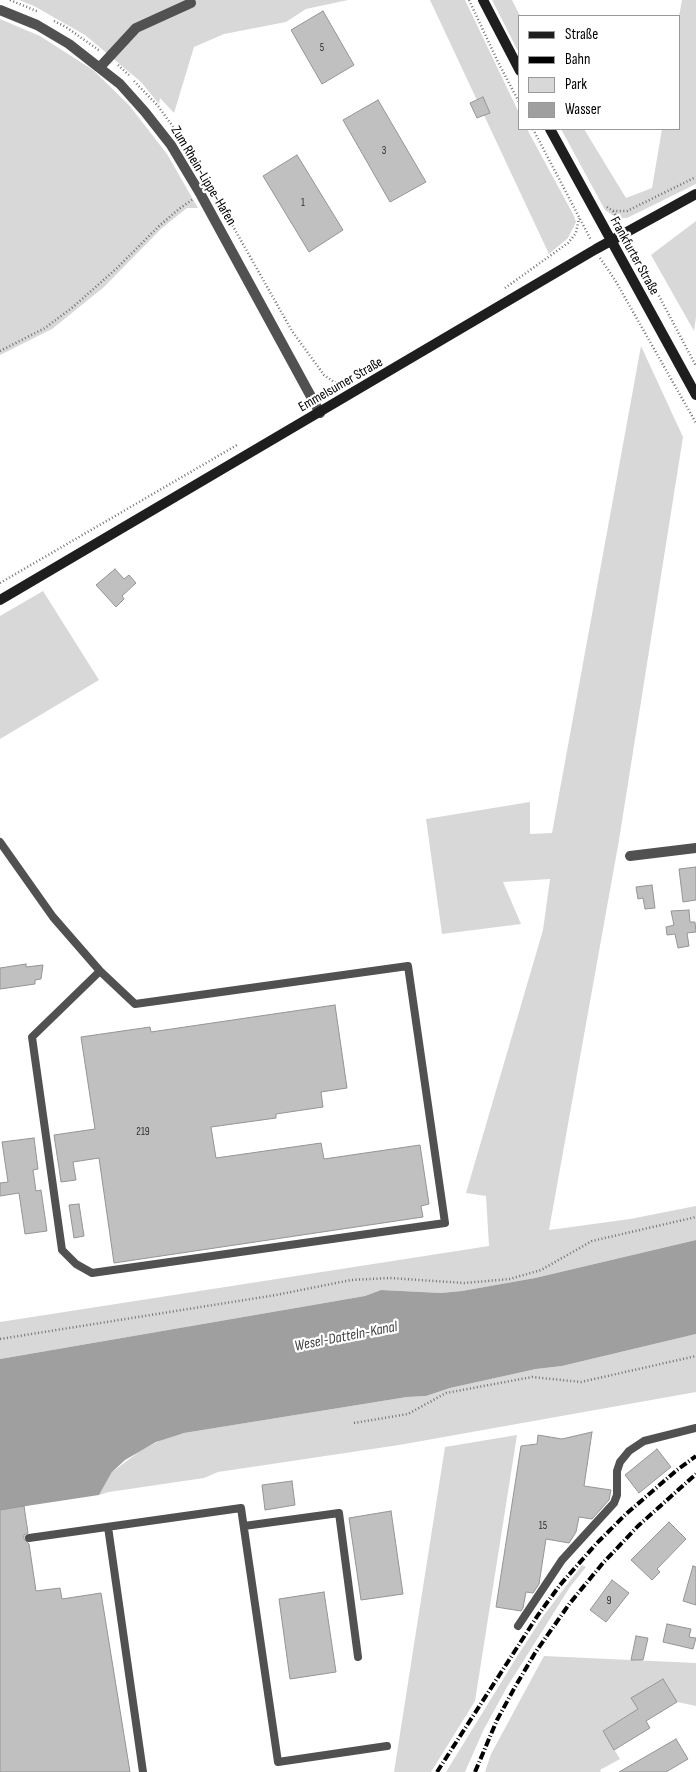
<!DOCTYPE html>
<html>
<head>
<meta charset="utf-8">
<style>
  body { margin:0 }
  #map { position:relative; width:696px; height:1772px; overflow:hidden; background:#fff; font-family:"Sofia Sans Condensed",sans-serif }
  canvas { display:block }
  .legend { position:absolute; left:518px; top:15px; width:162px; height:115px; box-sizing:border-box; background:#fff; border:1px solid #999; margin:0; padding:6px 9px; list-style:none; font-size:15px; color:#000 }
  .legend li { display:flex; align-items:center; gap:10px; height:25px }
  .legend b { width:25px; border:1px solid #999 }
</style>
</head>
<body>
<div id="map">
<canvas width="696" height="1772"></canvas>
<ul class="legend">
<li><b style="height:6px;background:#1e1e1e"></b>Straße</li>
<li><b style="height:6px;background:#000"></b>Bahn</li>
<li><b style="height:14px;background:#d8d8d8"></b>Park</li>
<li><b style="height:14px;background:#9f9f9f"></b>Wasser</li>
</ul>
</div>
<script>
const c = document.querySelector('canvas').getContext('2d');
c.lineJoin = 'round';
function paint(path, color) { c.fillStyle = color; c.fill(path, 'evenodd'); }
const shape = rows => new Path2D(rows.map(r => 'M' + r).join(''));
function stroke(path, color, width, dash) { c.strokeStyle = color; c.lineWidth = width; c.lineCap = dash ? 'butt' : 'round'; c.setLineDash(dash || []); c.stroke(path); }
function write(font, color, halo, rows, align = 'center') {
  c.font = font + ' "Sofia Sans Condensed",sans-serif'; c.lineWidth = 4.5; c.setLineDash([]); c.textBaseline = 'middle'; c.strokeStyle = halo; c.fillStyle = color; for (const [text, x, y, turn = 0] of rows) {
    c.save(); c.translate(x, y); c.rotate((+turn || 0) * Math.PI / 180); c.textAlign = isNaN(turn) ? turn : align; if (halo) c.strokeText(text, 0, 0); c.fillText(text, 0, 0); c.restore();
  }
}
paint(shape([
  [19,0,348,0,306,9,286,22,224,34,194,47,174,113,160,98,159,104,141,82,85,35,34,6],
  [430,0,465,0,520,115,520,129,527,129,574,216,576,222,568,238,549,254],
  [492,0,512,0,520,16,520,55],
  [682,0,696,0,696,184,627,218,620,218,615,217,605,210,561,129,584,129,626,198,652,188,662,129,680,129,679,16],
  [0,19,40,36,93,70,129,105,167,154,198,208,187,208,162,228,104,287,52,329,0,355],
  [696,221,696,317,694,331,651,255],
  [641,346,683,437,619,840,549,1230,630,1219,696,1206,696,1240,535,1278,462,1291,441,1293,381,1290,365,1296,0,1359,0,1322,489,1246,486,1196,466,1193,543,930,550,879,503,882,521,924,442,934,426,819,530,802,530,834,552,833],
  [43,591,99,680,0,739,0,616],
  [696,1334,696,1392,399,1445,218,1472,204,1478,109,1492,99,1495,112,1472,140,1451,165,1438,184,1433,407,1397,426,1396,450,1388,536,1369,562,1366],
  [517,1435,475,1701,431,1772,394,1772,445,1447],
  [582,1565,586,1567,570,1587,507,1687,483,1731,465,1772,446,1772,518,1655,544,1615],
  [544,1656,696,1663,696,1706,677,1702,663,1679,632,1698,638,1709,603,1731,620,1759,600,1770,601,1772,485,1772,491,1754]
]), '#d8d8d8');
paint(shape([
  [696,1240,696,1334,562,1366,536,1369,450,1388,426,1396,407,1397,184,1433,156,1442,125,1460,112,1472,99,1495,0,1510,0,1359,365,1296,381,1290,441,1293,462,1291,535,1278]
]), '#9f9f9f');
const building = shape([
  [323,11,354,65,322,84,291,30,323,11],
  [483,97,490,113,477,118,470,103,483,97],
  [378,100,426,182,390,202,343,120,378,100],
  [297,155,343,230,309,252,263,176,297,155],
  [115,569,124,579,129,575,136,583,122,596,124,599,116,607,96,585,115,569],
  [696,867,696,900,683,902,679,869,696,867],
  [652,885,655,908,645,909,643,898,638,899,636,887,652,885],
  [689,910,690,922,695,922,696,932,687,933,689,946,678,948,675,934,667,935,666,927,674,925,671,911,689,910],
  [26,964,26,967,43,965,41,979,35,980,35,984,0,989,0,968,26,964],
  [335,1005,347,1088,321,1092,323,1107,276,1114,276,1118,211,1127,216,1158,321,1143,324,1159,420,1145,429,1204,421,1206,423,1217,114,1263,99,1158,73,1162,76,1180,61,1182,59,1168,54,1135,95,1129,81,1037,150,1027,151,1032,335,1005],
  [34,1138,38,1169,33,1170,36,1191,41,1190,47,1231,25,1234,19,1193,0,1196,0,1183,8,1182,2,1142,34,1138],
  [79,1204,84,1236,74,1238,69,1205,79,1204],
  [592,1432,584,1486,611,1490,609,1500,592,1519,579,1517,576,1532,569,1543,546,1539,539,1584,533,1593,526,1592,523,1608,521,1611,496,1607,521,1446,537,1444,538,1435,562,1439,592,1432],
  [657,1449,671,1467,639,1493,625,1475,657,1449],
  [292,1481,295,1505,265,1510,262,1485,292,1481],
  [24,1506,28,1533,24,1535,24,1539,29,1544,36,1591,60,1588,62,1599,101,1593,130,1772,0,1772,0,1510,24,1506],
  [391,1511,403,1594,361,1600,349,1518,391,1511],
  [669,1522,686,1539,657,1569,660,1572,652,1580,631,1560,669,1522],
  [693,1566,696,1567,696,1605,683,1601,693,1566],
  [612,1580,629,1593,606,1622,590,1610,612,1580],
  [324,1592,336,1672,290,1679,279,1599,324,1592],
  [667,1624,691,1629,689,1637,696,1638,693,1649,663,1642,667,1624],
  [636,1636,648,1638,643,1660,631,1660,636,1636],
  [663,1679,677,1702,646,1721,650,1728,614,1750,603,1731,638,1709,631,1698,663,1679],
  [676,1739,688,1759,666,1772,619,1772,676,1739]
]);
paint(building, '#c0c0c0');
stroke(building, '#959595', 1);
stroke(shape([
  [10,0,39,12],
  [469,0,498,62,520,104],
  [54,21,66,27,100,51],
  [118,65,129,75],
  [134,81,158,106,181,138],
  [533,129,591,240],
  [186,145,205,176],
  [217,198,292,331,324,375,334,382,343,384],
  [607,207,613,211,627,211,696,177],
  [613,211,620,222],
  [631,243,696,366],
  [600,258,615,280,696,423],
  [505,288,568,243,576,233,579,218],
  [0,351,45,328,73,307,116,269,159,226,179,209,193,199],
  [0,583,237,445],
  [0,1339,276,1295,351,1280,390,1278,464,1283,510,1279,541,1270,592,1241,696,1217],
  [354,1423,408,1414,446,1393,532,1377,581,1382,696,1356]
]), '#737373', 2.5, [1, 2.5]);
stroke(shape([
  [0,842,53,917,100,971,135,1004,408,966,445,1223,92,1273,76,1264,62,1250,32,1037,100,971],
  [244,1526,339,1513,358,1657],
  [108,1527,143,1772],
  [29,1538,241,1508,278,1762,387,1746],
  [518,1626,562,1560,614,1503,617,1495,617,1471,620,1462,629,1451,644,1441,696,1428]
]), '#515151', 8);
stroke(shape([
  [0,10,37,25,69,44,120,84,145,112,171,145,201,195,320,413],
  [100,67,136,28,191,3],
  [630,856,696,848]
]), '#515151', 10);
stroke(shape([
  [483,0,520,71],
  [550,129,696,395],
  [0,600,596,249,696,194]
]), '#1e1e1e', 10);
stroke(shape([
  [437,1772,538,1615,560,1585,596,1544,626,1514,677,1470,696,1456],
  [475,1772,497,1720,515,1687,535,1653,570,1603,603,1563,638,1526,696,1474]
]), '#000', 4, [8, 2.5, 1, 2.5]);
write('11px', '#303030', null, [
  ["5",322,48],
  ["3",384,151],
  ["1",303,203],
  ["219",143,1132],
  ["15",543,1526],
  ["9",609,1601]
]);
write('14px', '#000', '#fff', [
  ["Zum Rhein-Lippe-Hafen",203,176,59],
  ["Frankfurter Straße",634,256,61],
  ["Emmelsumer Straße",341,385,-30]
]);
write('italic 15px', '#404040', '#fff', [
  ["Wesel-Datteln-Kanal",346,1337,-11]
]);
</script>
</body>
</html>
